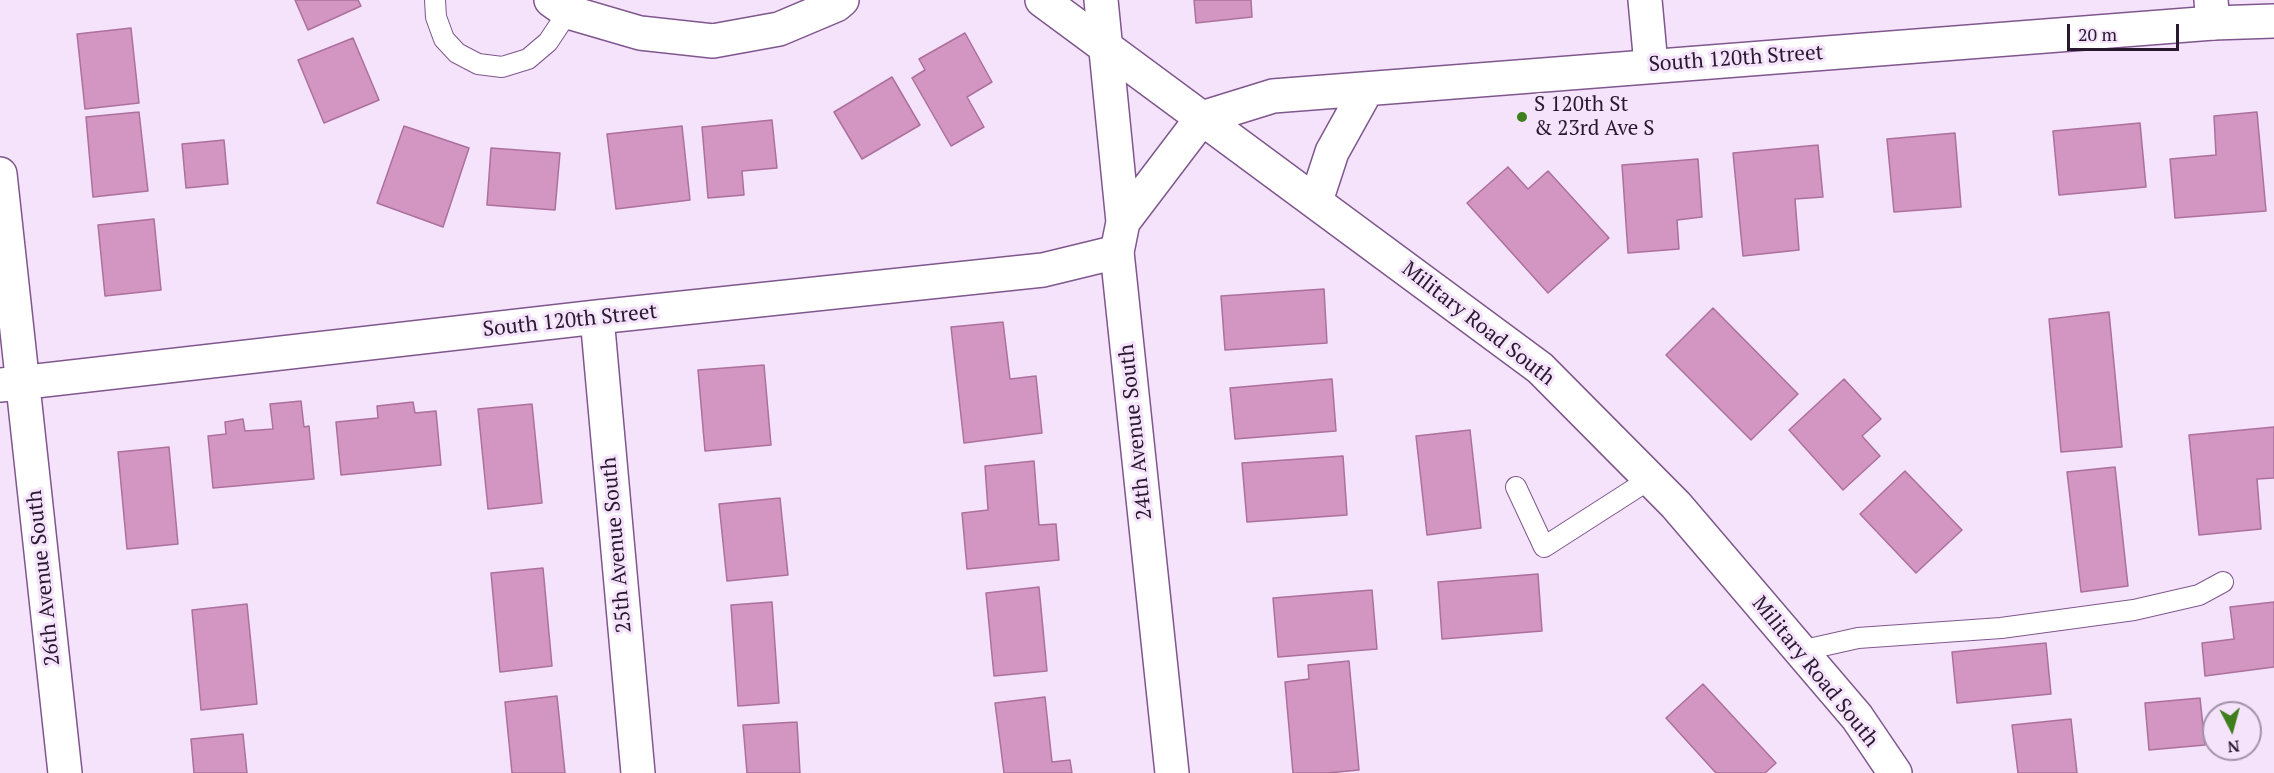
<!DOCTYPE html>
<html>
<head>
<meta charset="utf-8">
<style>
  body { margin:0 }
  #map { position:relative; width:2274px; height:773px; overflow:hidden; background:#f5e3fc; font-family:"PT Serif",serif }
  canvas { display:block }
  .north { position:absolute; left:2202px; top:701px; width:60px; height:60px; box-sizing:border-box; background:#f5e3fc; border:2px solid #a392aa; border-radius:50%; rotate:174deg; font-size:16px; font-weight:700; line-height:24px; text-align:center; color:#29192f }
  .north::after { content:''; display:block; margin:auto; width:21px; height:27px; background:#3f7e1c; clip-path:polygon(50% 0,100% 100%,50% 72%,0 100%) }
  .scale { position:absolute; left:2067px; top:24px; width:112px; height:27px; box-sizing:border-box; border:3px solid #29192f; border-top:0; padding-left:8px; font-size:18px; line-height:21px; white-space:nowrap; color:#29192f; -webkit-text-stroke:4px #f5e3fc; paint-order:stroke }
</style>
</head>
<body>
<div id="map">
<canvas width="2274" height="773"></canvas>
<div class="north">N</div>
<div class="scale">20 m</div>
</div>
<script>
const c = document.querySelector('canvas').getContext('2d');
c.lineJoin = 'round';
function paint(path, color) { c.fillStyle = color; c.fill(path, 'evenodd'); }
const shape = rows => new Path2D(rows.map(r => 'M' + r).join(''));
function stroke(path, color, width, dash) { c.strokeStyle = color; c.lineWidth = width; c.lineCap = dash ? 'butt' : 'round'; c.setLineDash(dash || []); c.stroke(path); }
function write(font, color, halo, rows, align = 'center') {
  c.font = font + ' "PT Serif",serif'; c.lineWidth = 6; c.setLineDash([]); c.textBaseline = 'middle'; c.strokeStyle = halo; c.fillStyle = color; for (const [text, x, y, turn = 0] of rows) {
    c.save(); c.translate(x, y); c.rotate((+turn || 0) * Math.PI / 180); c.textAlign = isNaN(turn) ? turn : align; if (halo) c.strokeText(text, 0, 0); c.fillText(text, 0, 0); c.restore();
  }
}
const building = shape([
  [295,0,358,0,361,6,308,30,295,0],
  [1194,0,1251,0,1252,17,1196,23,1194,0],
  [131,28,139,103,85,109,77,34,131,28],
  [965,33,992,82,967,97,984,127,951,146,912,78,925,70,919,59,965,33],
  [353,38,379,100,324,123,298,60,353,38],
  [892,77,920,125,862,159,834,112,892,77],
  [139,112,148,191,93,197,86,117,139,112],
  [2257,112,2266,211,2175,218,2170,159,2216,155,2214,116,2257,112],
  [772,120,777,168,742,171,744,195,708,198,702,127,772,120],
  [2140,123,2146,187,2059,195,2053,131,2140,123],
  [404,126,469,148,443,227,377,203,404,126],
  [682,126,690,200,616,209,607,134,682,126],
  [1955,133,1961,207,1894,212,1887,139,1955,133],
  [224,140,228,184,186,188,182,144,224,140],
  [1818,145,1823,197,1795,199,1799,250,1743,256,1733,153,1818,145],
  [491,148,560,153,555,210,487,205,491,148],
  [1698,159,1702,217,1677,220,1679,249,1628,253,1622,165,1698,159],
  [1508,167,1528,189,1548,171,1609,238,1548,293,1467,203,1508,167],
  [154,219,161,290,105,296,98,225,154,219],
  [1324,289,1327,343,1225,350,1221,296,1324,289],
  [1713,308,1798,394,1751,440,1666,355,1713,308],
  [2109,312,2122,447,2061,452,2049,319,2109,312],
  [1003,322,1010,379,1036,376,1042,433,964,443,951,327,1003,322],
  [764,365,771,445,705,451,698,370,764,365],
  [1332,379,1336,431,1235,439,1230,388,1332,379],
  [1844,379,1881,419,1862,436,1880,456,1843,490,1789,430,1844,379],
  [301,401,304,427,309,426,314,479,213,488,208,436,226,434,225,422,243,419,245,431,273,429,270,404,301,401],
  [413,402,415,413,436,411,441,465,341,475,336,422,378,418,377,406,413,402],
  [532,404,542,503,488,509,478,409,532,404],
  [2274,427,2274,478,2257,479,2261,529,2199,535,2189,435,2274,427],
  [1470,430,1481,528,1427,535,1416,436,1470,430],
  [169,447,178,544,127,549,118,452,169,447],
  [1343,456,1347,515,1247,522,1242,463,1343,456],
  [1034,461,1039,525,1056,524,1059,560,967,569,962,513,988,510,985,466,1034,461],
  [2115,467,2128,586,2081,592,2067,472,2115,467],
  [1905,471,1962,530,1916,573,1860,514,1905,471],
  [780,498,788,575,727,581,719,504,780,498],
  [543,568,552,666,500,672,491,573,543,568],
  [1538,574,1542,631,1442,639,1438,582,1538,574],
  [1039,587,1047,671,994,676,986,593,1039,587],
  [1372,590,1377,649,1278,657,1273,598,1372,590],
  [772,602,779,703,738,706,731,605,772,602],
  [2274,602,2274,667,2205,676,2202,643,2234,639,2230,607,2274,602],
  [247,604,257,704,201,710,192,610,247,604],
  [2046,643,2051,694,1957,703,1952,652,2046,643],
  [1349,661,1359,770,1327,773,1293,773,1285,682,1309,679,1308,665,1349,661],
  [1703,684,1776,763,1765,773,1716,773,1666,718,1703,684],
  [557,696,565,773,512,773,505,702,557,696],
  [1045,697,1052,762,1070,760,1072,773,1004,773,995,703,1045,697],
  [2200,698,2205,745,2149,750,2145,703,2200,698],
  [2071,719,2077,773,2018,773,2012,725,2071,719],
  [797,722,800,773,747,773,743,725,797,722],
  [243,734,247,773,194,773,191,739,243,734]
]);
paint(building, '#d395c2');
stroke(building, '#ac709c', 1.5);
const lane = shape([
  [435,0,436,17,444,39,457,53,478,64,502,67,528,59,548,42,568,12],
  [1516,487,1544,547,1650,479],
  [1800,651,1858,638,2001,628,2134,610,2199,595,2223,582]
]);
const street = shape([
  [551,0,568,12,640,33,713,41,779,29,836,5,842,0],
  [1645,0,1651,65],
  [2211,0,2213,23],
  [0,174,65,773],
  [597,317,638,773],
  [0,385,597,317,1043,270,1117,252]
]);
const secondary = shape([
  [1042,0,1540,368,1676,505,1857,717,1895,773],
  [1101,0,1123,222],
  [1202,118,1273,96,2213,23,2274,21],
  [1316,201,1332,152,1367,89],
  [1172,773,1117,252,1123,222,1202,118]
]);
stroke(lane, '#7f578d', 22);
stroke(street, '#7f578d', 36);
stroke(secondary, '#7f578d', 36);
stroke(lane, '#fff', 20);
stroke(street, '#fff', 33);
stroke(secondary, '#fff', 33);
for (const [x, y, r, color] of [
  [1522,117,6,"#3f7e1c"]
]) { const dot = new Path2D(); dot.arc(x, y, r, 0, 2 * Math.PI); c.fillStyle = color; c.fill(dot); stroke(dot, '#f5e3fc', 2); }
write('21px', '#29192f', '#f5e3fc', [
  ["South 120th Street",1736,59,-4],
  ["South 120th Street",570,321,-6],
  ["Military Road South",1478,324,38],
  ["24th Avenue South",1136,432,-96],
  ["25th Avenue South",617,545,-95],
  ["26th Avenue South",44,578,-96],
  ["Military Road South",1815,672,51]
]);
write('21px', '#29192f', '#f5e3fc', [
  ["S 120th St",1534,105],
  ["& 23rd Ave S",1534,129]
], 'left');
</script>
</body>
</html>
